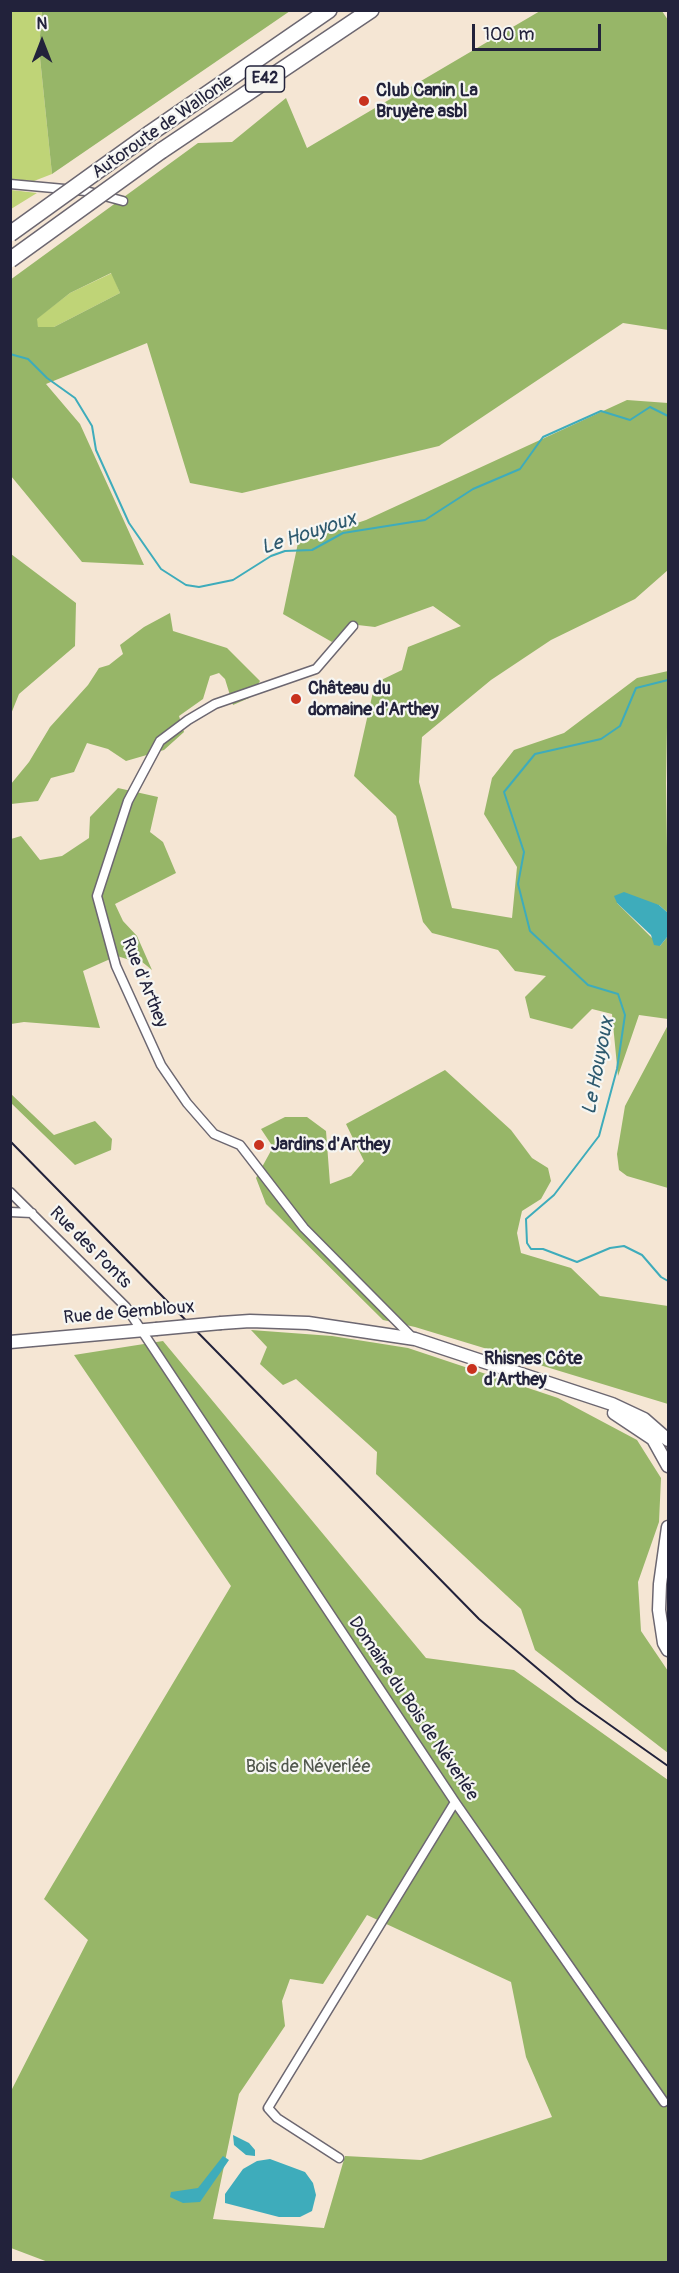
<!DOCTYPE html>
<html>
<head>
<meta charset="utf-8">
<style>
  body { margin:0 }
  #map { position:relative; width:679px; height:2273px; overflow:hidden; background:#f5e6d4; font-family:Pangolin,sans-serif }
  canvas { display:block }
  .frame { position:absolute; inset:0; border:12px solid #22223b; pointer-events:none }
  .north { position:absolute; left:12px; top:12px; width:60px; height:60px; -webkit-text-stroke:4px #f6f6f2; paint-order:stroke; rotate:0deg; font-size:16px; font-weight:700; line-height:24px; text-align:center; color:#22223b }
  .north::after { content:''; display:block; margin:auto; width:21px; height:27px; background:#22223b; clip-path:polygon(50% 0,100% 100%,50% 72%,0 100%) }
  .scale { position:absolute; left:472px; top:24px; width:129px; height:27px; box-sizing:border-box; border:3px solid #22223b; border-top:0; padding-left:8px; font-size:18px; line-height:21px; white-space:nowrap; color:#22223b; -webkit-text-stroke:4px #f6f6f2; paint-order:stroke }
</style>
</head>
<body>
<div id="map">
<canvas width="679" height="2273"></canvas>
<div class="frame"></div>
<div class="north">N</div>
<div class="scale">100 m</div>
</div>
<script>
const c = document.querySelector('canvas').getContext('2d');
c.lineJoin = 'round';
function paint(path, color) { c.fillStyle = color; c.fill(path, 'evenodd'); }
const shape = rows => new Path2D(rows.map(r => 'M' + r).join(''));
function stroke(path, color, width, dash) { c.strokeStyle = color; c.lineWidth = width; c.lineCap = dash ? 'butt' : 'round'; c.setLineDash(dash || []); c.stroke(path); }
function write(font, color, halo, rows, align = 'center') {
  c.font = font + ' Pangolin,sans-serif'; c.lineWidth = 4.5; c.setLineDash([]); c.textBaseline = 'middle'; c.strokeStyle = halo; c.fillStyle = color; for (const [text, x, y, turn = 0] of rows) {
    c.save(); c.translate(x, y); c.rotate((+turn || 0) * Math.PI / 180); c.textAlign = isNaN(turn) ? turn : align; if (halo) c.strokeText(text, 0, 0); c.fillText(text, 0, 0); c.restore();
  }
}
paint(shape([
  [10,11,42,11,39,48,52,174,34,181,11,179],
  [11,190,37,193,11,209],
  [112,273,120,293,54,327,38,327,36,319,70,293]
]), '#bfd477');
paint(shape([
  [42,11,42,10,290,11,52,174,39,48],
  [540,11,662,11,668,20,668,330,623,323,439,446,242,493,190,483,147,343,46,384,80,424,144,565,82,562,11,476,10,280,198,143,232,142,286,98,307,148],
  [111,273,120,293,54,327,38,327,37,319,70,293],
  [627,400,668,403,668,570,635,599,551,640,491,680,422,737,419,782,452,908,512,918,517,867,484,814,492,778,514,750,564,733,637,678,668,671,666,783,668,913,659,905,617,903,660,946,668,936,668,1019,639,1015,618,1076,612,1014,592,1009,572,1029,530,1018,525,997,546,976,515,971,498,950,432,933,423,922,396,816,354,776,375,683,402,670,408,647,461,626,433,606,375,627,349,624,332,642,283,614,298,543,366,520],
  [11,554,76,603,75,646,19,694,11,714],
  [170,613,173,631,227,648,260,681,249,698,233,705,225,679,219,673,210,676,203,699,179,716,184,732,164,750,126,761,108,749,87,743,74,772,51,778,38,801,11,804,11,784,29,762,50,727,88,685,99,668,109,665,123,654,120,645,144,627],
  [118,788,158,797,150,832,163,842,176,873,115,904,123,921,137,936,152,970,136,957,130,960,117,956,83,971,100,1028,24,1022,11,1024,11,839,21,836,40,860,62,856,89,838,90,817],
  [668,1025,668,1188,627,1176,619,1170,617,1154,625,1106],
  [445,1070,511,1130,532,1158,548,1168,551,1181,541,1199,522,1211,517,1233,521,1253,571,1268,600,1296,668,1306,668,1404,415,1327,383,1320,266,1204,256,1178,273,1147,261,1129,285,1117,307,1117,326,1131,330,1184,351,1176,364,1161,346,1124],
  [10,1093,54,1135,95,1121,112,1139,111,1150,75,1165,11,1103],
  [251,1330,332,1336,408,1348,558,1398,637,1440,661,1478,659,1522,638,1582,641,1631,668,1671,668,1753,535,1650,521,1609,376,1474,377,1452,296,1379,283,1385,260,1364,267,1347],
  [163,1341,426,1658,514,1670,668,1780,668,2262,48,2262,11,2248,10,2093,88,1940,44,1899,231,1586,74,1355],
  [367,1915,511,1982,526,2057,552,2117,421,2160,345,2156,324,2228,213,2219,239,2094,285,2026,282,2001,290,1979,323,1984]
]), '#97b668');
paint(shape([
  [624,892,659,905,668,913,668,936,660,946,654,945,651,935,617,903,614,896],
  [233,2135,249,2143,255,2150,255,2156,246,2155,234,2145],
  [223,2156,229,2160,200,2202,183,2203,170,2197,171,2192,198,2188],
  [270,2159,305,2172,313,2183,316,2195,312,2211,300,2217,279,2217,225,2203,225,2194,243,2169,257,2161]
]), '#3eacbb');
stroke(shape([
  [10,354,28,359,47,378,75,398,92,426,96,450,129,523,161,569,186,585,199,587,233,580,271,556,285,551,312,550,343,533,425,520,473,489,520,469,543,437,601,411,630,420,650,407,668,416],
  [668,680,636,688,620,726,601,739,535,754,504,792,524,852,518,884,530,931,588,985,618,994,625,1015,617,1069,599,1136,554,1195,526,1219,527,1243,531,1249,543,1249,577,1262,610,1248,624,1246,642,1255,661,1277,668,1281]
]), '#3eacbb', 2);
const street = shape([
  [10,184,86,191,123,201],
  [353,626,316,669,215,704,188,720,160,741,128,801,97,896,116,966,161,1065,187,1103,214,1134,240,1145,304,1228,414,1339],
  [10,1192,126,1307,455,1802,664,2102],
  [10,1212,32,1213],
  [339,2158,277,2118,268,2108,455,1802]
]);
const secondary = shape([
  [221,1323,250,1321,308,1323,415,1339,612,1404,644,1419,668,1440],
  [10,1342,156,1329],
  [614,1413,653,1439,668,1466],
  [668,1527,660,1584,659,1610,664,1643,668,1650]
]);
const highway = shape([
  [149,134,329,10],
  [161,151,371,10]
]);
stroke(street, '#6c6771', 11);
stroke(secondary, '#6c6771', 15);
stroke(highway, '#6c6771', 18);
stroke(street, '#fff', 8);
stroke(secondary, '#fff', 12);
stroke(highway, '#fff', 15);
stroke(shape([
  [10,1141,479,1619,576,1701,668,1766]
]), '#22223b', 2);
const secondaryBridge = shape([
  [156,1329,221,1323]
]);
const highwayBridge = shape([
  [10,234,149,134],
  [10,260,161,151]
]);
stroke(secondaryBridge, '#6c6771', 15, []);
stroke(highwayBridge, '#6c6771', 18, []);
stroke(secondaryBridge, '#fff', 12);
stroke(highwayBridge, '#fff', 15);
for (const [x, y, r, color] of [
  [364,101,6,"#c8321e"],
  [296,699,6,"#c8321e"],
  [259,1145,6,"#c8321e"],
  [472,1369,6,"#c8321e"]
]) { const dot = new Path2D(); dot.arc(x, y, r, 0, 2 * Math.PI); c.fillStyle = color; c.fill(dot); stroke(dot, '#f6f6f2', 2); }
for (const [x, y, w] of [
  [265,79,39]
]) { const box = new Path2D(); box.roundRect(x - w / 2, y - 13, w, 26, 4.5); c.fillStyle = '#f6f6f2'; c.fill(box); stroke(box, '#22223b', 1.5); }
write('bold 16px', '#22223b', null, [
  ["E42",265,79]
]);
write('bold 18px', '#22223b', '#f6f6f2', [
  ["Club Canin La",376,91],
  ["Bruyère asbl",376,112],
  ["Château du",308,689],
  ["domaine d'Arthey",308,710],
  ["Jardins d'Arthey",271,1145],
  ["Rhisnes Côte",484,1359],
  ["d'Arthey",484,1380]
], 'left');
write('18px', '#22223b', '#f6f6f2', [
  ["Autoroute de Wallonie",163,127,-35],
  ["Rue d'Arthey",144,983,68],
  ["Rue des Ponts",90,1248,45],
  ["Rue de Gembloux",129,1313,-5],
  ["Domaine du Bois de Néverlée",413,1709,56]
]);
write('18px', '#51574d', '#f6f6f2', [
  ["Bois de Néverlée",308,1767]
]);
write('italic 20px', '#2d596e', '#f6f6f2', [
  ["Le Houyoux",309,534,-18],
  ["Le Houyoux",599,1066,-79]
]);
</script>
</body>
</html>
